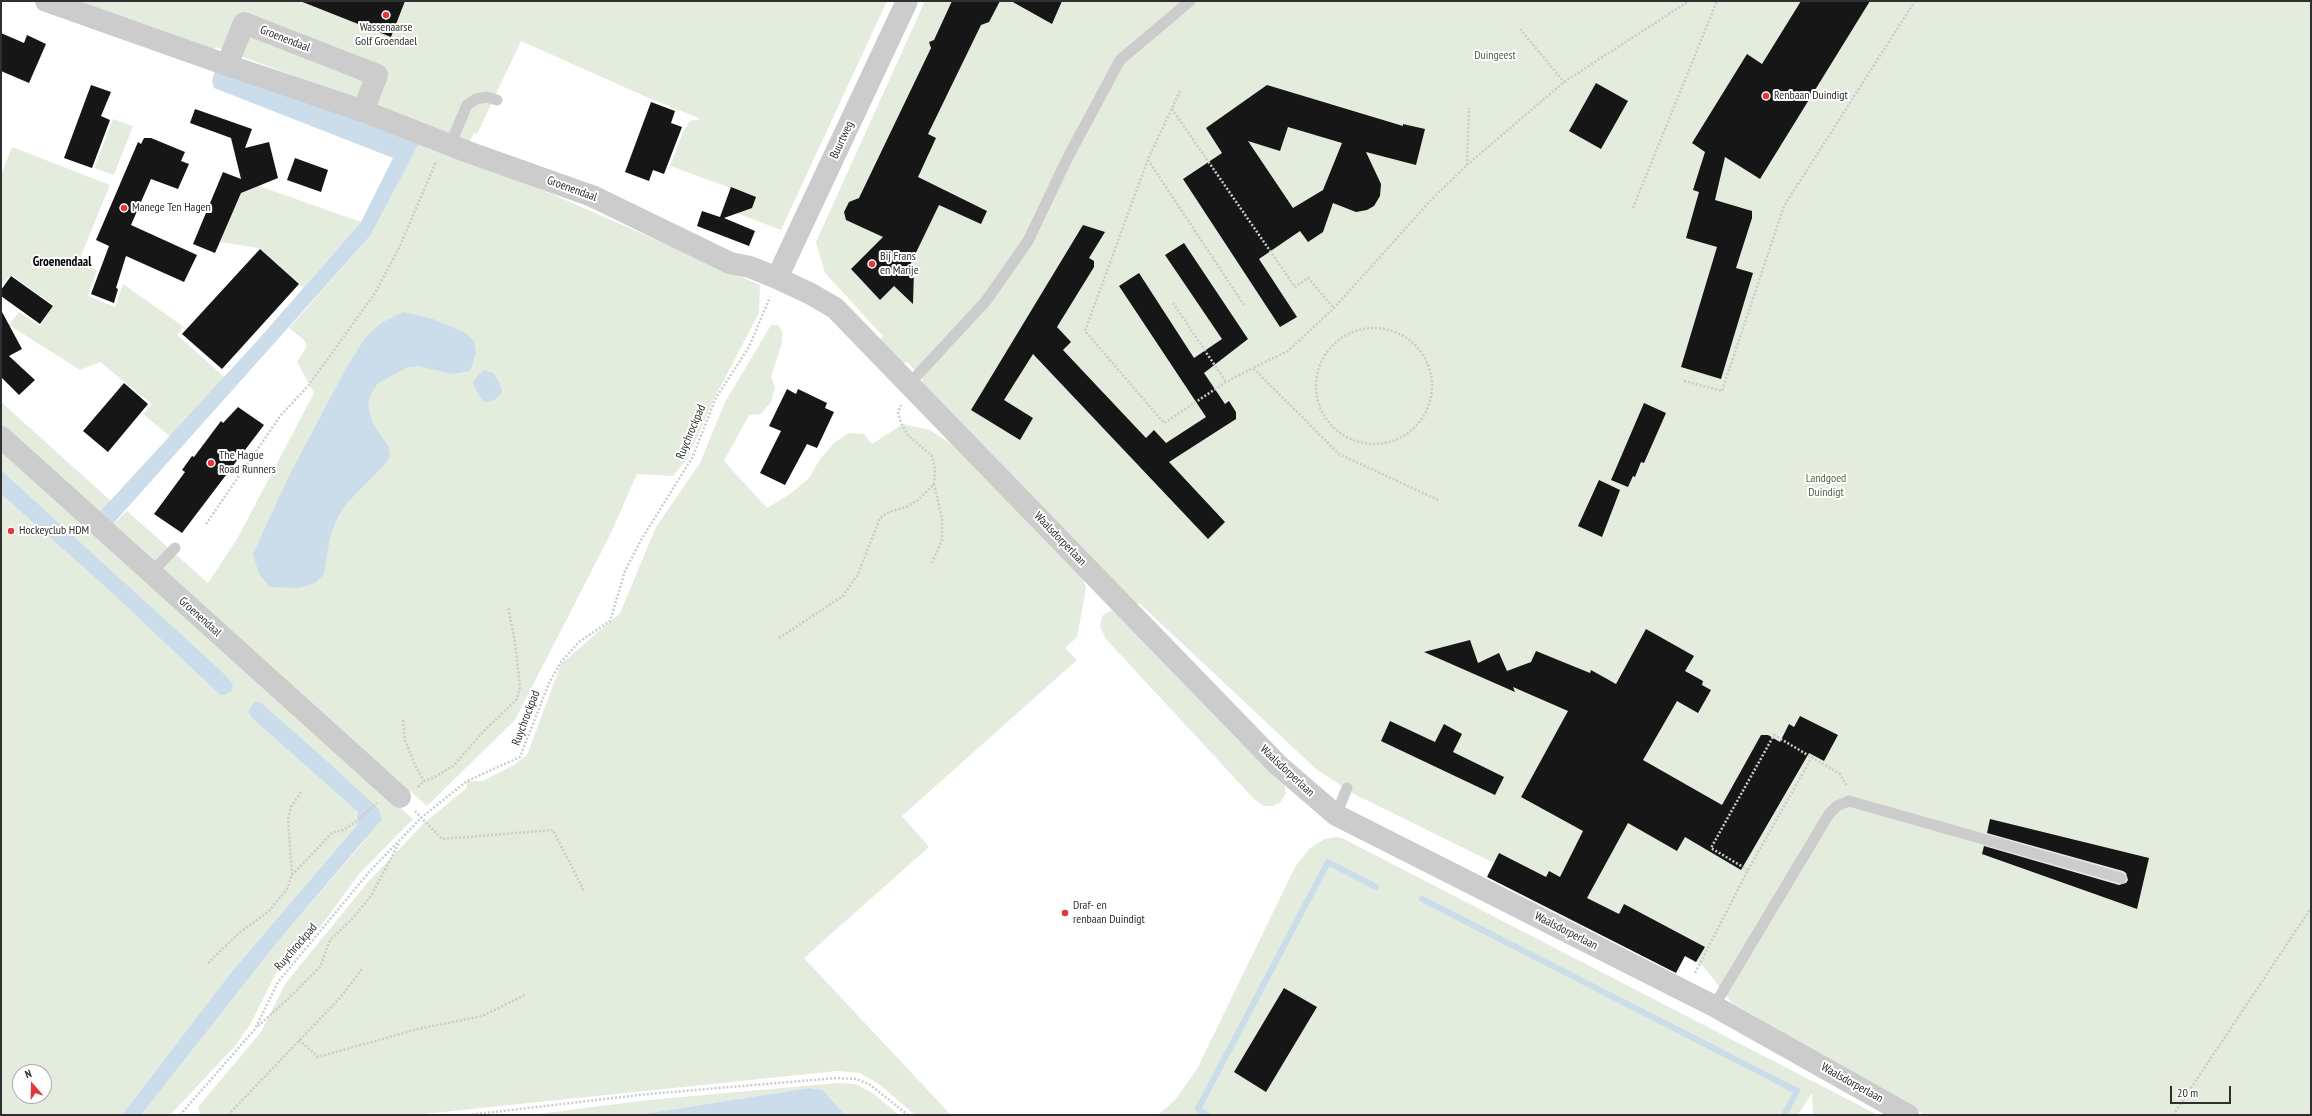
<!DOCTYPE html>
<html>
<head>
<meta charset="utf-8">
<style>
  body { margin:0 }
  #map { position:relative; width:2312px; height:1116px; overflow:hidden; background:#fff; font-family:"PT Sans Narrow",sans-serif }
  canvas { display:block }
  .frame { position:absolute; inset:0; border:2px solid #2f2f2f; pointer-events:none }
  .north { position:absolute; left:12px; top:1064px; width:40px; height:40px; box-sizing:border-box; background:#fff; border:1px solid #acacac; border-radius:50%; rotate:340deg; font-size:11px; font-weight:700; line-height:16px; text-align:center; color:#2f2f2f }
  .north::after { content:''; display:block; margin:auto; width:14px; height:18px; background:#df393c; clip-path:polygon(50% 0,100% 100%,50% 72%,0 100%) }
  .scale { position:absolute; left:2170px; top:1086px; width:61px; height:18px; box-sizing:border-box; border:2px solid #2f2f2f; border-top:0; padding-left:5px; font-size:12px; line-height:14px; white-space:nowrap; color:#2f2f2f; -webkit-text-stroke:3px #fff; paint-order:stroke }
</style>
</head>
<body>
<div id="map">
<canvas width="2312" height="1116"></canvas>
<div class="frame"></div>
<div class="north">N</div>
<div class="scale">20 m</div>
</div>
<script>
const c = document.querySelector('canvas').getContext('2d');
c.lineJoin = 'round';
function paint(path, color) { c.fillStyle = color; c.fill(path, 'evenodd'); }
const shape = rows => new Path2D(rows.map(r => 'M' + r).join(''));
function stroke(path, color, width, dash) { c.strokeStyle = color; c.lineWidth = width; c.lineCap = dash ? 'butt' : 'round'; c.setLineDash(dash || []); c.stroke(path); }
function write(font, color, halo, rows, align = 'center') {
  c.font = font + ' "PT Sans Narrow",sans-serif'; c.lineWidth = 4; c.setLineDash([]); c.textBaseline = 'middle'; c.strokeStyle = halo; c.fillStyle = color; for (const [text, x, y, turn = 0] of rows) {
    c.save(); c.translate(x, y); c.rotate((+turn || 0) * Math.PI / 180); c.textAlign = isNaN(turn) ? turn : align; if (halo) c.strokeText(text, 0, 0); c.fillText(text, 0, 0); c.restore();
  }
}
paint(shape([
  [71,1,887,1,781,230,731,211,739,191,670,166,683,132,690,121,701,119,651,99,521,41,477,134,474,133,470,141,216,47,213,52],
  [925,1,2311,1,2311,1115,1925,1115,1732,1003,1703,966,1354,794,1316,769,1139,603,1137,605,924,390,922,378,907,362,899,365,877,343,883,336,825,273,816,242],
  [113,119,133,126,114,175,94,168],
  [421,140,483,164,760,285,759,313,715,397,688,458,673,476,637,474,611,533,515,720,427,806,111,526,127,511,208,583,237,539,314,393,297,362,307,346,304,340,289,328,370,236],
  [12,147,110,185,78,263,97,270,88,296,115,307,123,284,184,327,177,335,229,381,174,440,143,414,152,404,100,362,80,370,9,325,19,312,40,326,54,305,11,275,1,285,1,175],
  [259,186,361,222,303,288,259,248,220,242,243,187],
  [771,325,778,325,782,331,782,343,771,377,775,387,771,402,761,414,749,415,724,461,767,508,790,494,809,478,820,459,834,443,849,433,864,434,872,444,903,424,930,430,954,446,1084,581,1086,588,1077,637,1065,648,1077,660,902,816,929,847,804,958,951,1115,915,1115,880,1085,860,1073,837,1071,414,1115,200,1115,198,1107,261,1032,285,984,368,882,424,823,467,788,467,781,483,781,514,765,527,755,561,664,620,613,656,527,700,463,725,402],
  [1,402,111,501,98,514,1,426],
  [1,443,413,819,359,874,318,930,296,949,276,973,250,1025,235,1046,170,1115,141,1115,275,945,366,839,378,808,260,702,255,721,358,812,357,825,229,975,122,1115,1,1115,1,494,111,592,220,695,233,683,1,470],
  [20,1072,44,1072,44,1096,20,1096],
  [1111,610,1122,615,1284,783,1286,793,1281,802,1273,806,1264,806,1254,799,1106,639,1100,627,1102,616],
  [1336,837,1342,838,1878,1115,1813,1115,1812,1093,1798,1115,1158,1115,1175,1100,1197,1069,1295,867,1310,848,1325,839],
  [837,1083,856,1084,874,1094,899,1115,845,1115,823,1090,809,1088,637,1115,529,1115,649,1100]
]), '#e4ecde');
paint(shape([
  [216,67,421,140,370,236,111,526,98,514,257,341,361,222,393,158,214,88,212,81],
  [403,312,433,319,464,332,474,341,476,353,470,371,453,374,418,366,408,367,378,383,370,395,368,406,373,424,388,446,390,456,386,463,346,504,338,516,330,537,324,574,315,583,300,588,270,587,259,574,253,554,289,476,345,370,365,338,381,323],
  [483,370,493,373,499,382,502,392,495,400,486,402,482,400,475,388,473,382],
  [1,470,220,670,233,683,232,690,225,695,220,695,111,592,1,494],
  [254,702,260,702,318,753,378,808,382,819,275,945,141,1115,122,1115,229,975,357,825,358,812,255,721,248,712],
  [809,1088,823,1090,845,1115,637,1115]
]), '#cbdceb');
stroke(shape([
  [1422,899,1797,1091,1784,1115],
  [1207,1115,1198,1109,1328,862,1376,887]
]), '#cbdceb', 6);
paint(shape([
  [300,1,405,1,391,37],
  [952,1,1000,1,989,22,981,25,928,134,936,138,918,177,987,211,981,224,939,205,910,265,914,269,913,304,894,286,880,300,851,269,883,237,846,220,844,212,849,202,859,198,931,48,929,42,934,40],
  [1011,1,1062,1,1052,24],
  [1801,1,1870,1,1760,179,1725,157,1715,200,1752,211,1752,218,1736,268,1753,273,1721,379,1681,367,1717,247,1686,238,1699,192,1693,190,1705,152,1692,143,1747,54,1762,64],
  [1,33,24,43,27,35,46,44,29,83,1,71],
  [1596,83,1628,101,1601,149,1569,131],
  [91,85,111,92,101,116,110,120,92,168,64,158],
  [1267,85,1403,126,1403,124,1425,129,1416,165,1366,152,1381,184,1380,196,1374,206,1367,210,1356,212,1333,203,1323,232,1308,242,1300,231,1259,259,1297,317,1280,327,1183,179,1222,153,1206,128],
  [1288,127,1342,143,1323,190,1293,208,1248,141,1280,151],
  [651,102,675,111,671,123,682,127,664,174,653,170,649,181,625,172],
  [195,109,252,129,245,148,269,142,278,178,241,193,215,253,193,244,223,172,241,179,231,138,190,123],
  [144,138,151,138,185,152,181,161,189,164,178,189,151,179,131,225,197,255,184,282,126,256,116,288,118,289,114,303,91,294,109,246,96,240,138,142,141,144],
  [295,158,328,170,321,192,287,180],
  [731,187,756,197,752,208,724,218,755,231,749,246,697,226,702,211,720,217],
  [1083,225,1105,232,1089,258,1094,261,1094,267,1057,327,1071,342,1063,350,1146,438,1154,430,1166,443,1206,417,1119,286,1139,273,1194,358,1222,339,1165,255,1184,243,1248,339,1204,373,1225,404,1229,401,1236,412,1236,419,1169,462,1225,522,1208,539,1033,354,1004,400,1033,418,1020,440,971,410],
  [260,249,299,284,222,369,182,334],
  [11,276,53,306,40,324,1,296,1,290],
  [1,310,22,349,9,356,35,380,19,395,1,377],
  [124,383,148,404,108,452,83,431],
  [787,389,796,394,798,389,827,403,825,408,834,412,817,448,807,444,785,485,760,473,781,431,769,426],
  [1644,403,1666,413,1644,463,1641,462,1635,477,1633,476,1628,487,1611,480],
  [238,407,264,425,182,533,154,514,185,472,182,470,192,456,194,457,221,421,223,423],
  [1599,480,1620,490,1602,537,1578,526],
  [1646,629,1694,656,1685,671,1703,681,1702,685,1711,690,1698,713,1677,701,1643,760,1722,805,1761,735,1768,735,1780,742,1789,724,1794,727,1800,716,1838,735,1824,761,1809,753,1741,870,1685,837,1677,851,1628,823,1587,898,1619,914,1624,904,1705,947,1696,962,1685,956,1676,973,1487,877,1499,853,1546,877,1549,871,1560,877,1583,831,1521,797,1568,711,1513,687,1515,692,1424,652,1470,640,1478,663,1499,653,1507,671,1531,662,1536,651,1590,673,1591,670,1616,684],
  [1390,721,1435,742,1444,724,1462,734,1453,752,1504,777,1495,795,1381,741],
  [1990,819,2149,858,2137,909,1982,854,1984,846,2119,885,2126,883,2128,880,2126,873,2123,871,1987,833],
  [1284,988,1317,1007,1266,1092,1234,1072]
]), '#161616');
stroke(shape([
  [1520,29,1564,82],
  [1180,91,1148,159,1085,331,1164,423,1226,382,1253,368],
  [1172,109,1295,287,1308,278,1334,308],
  [1148,160,1244,305],
  [1467,165,1469,108],
  [1633,208,1717,1],
  [1173,303,1226,382],
  '1316 386a58 58 0 1 1 116 0a58 58 0 1 1-116 0Z',
  [1684,381,1722,391,1784,206,1915,1],
  [1438,500,1339,454,1253,368,1288,351,1334,308,1431,200,1467,165,1564,82,1689,1],
  [206,524,281,415,309,385,375,293,399,248,436,162],
  [932,563,942,540,942,518,934,484],
  [779,638,843,596,858,574,880,518,889,512,906,507,918,500,934,484,935,468,932,456,907,434,901,423,898,412,901,405],
  [403,720,405,740,415,765,424,781],
  [418,787,424,781,433,778,453,766,484,731,517,699,520,687,515,642,508,607],
  [415,811,442,839,553,830,584,891],
  [1748,870,1711,848,1774,735,1840,774,1847,786],
  [292,875,333,832,341,831,354,823,377,803],
  [208,963,239,933,269,911,287,889,292,875,288,819,291,807,301,792],
  [1695,973,1748,870,1812,757],
  [258,1026,289,998,320,967,330,940,353,918,371,896,399,843],
  [299,1040,318,1057,418,1029,482,1016,525,995],
  [180,1115,255,1029,278,982,370,871,422,817,467,781,520,757,549,683,561,662,579,642,610,621,625,571,641,540,692,458,716,398,749,347,770,297],
  [228,1115,340,998,362,969],
  [468,1115,648,1094,837,1078,856,1079,869,1084,908,1115],
  [2173,1115,2311,908]
]), '#ccc', 2.5, [2, 2]);
stroke(shape([
  [450,145,467,105,476,99,486,97,497,100],
  [910,383,986,301,1028,241,1068,157,1120,60,1190,1],
  [151,573,175,548],
  [1336,815,1347,788],
  [1714,1006,1829,814,1837,806,1849,801,2121,878]
]), '#ccc', 11);
stroke(shape([
  [46,1,227,65,363,111,468,152,592,196,730,263,750,267,777,278,811,294,835,308,1278,765,1336,815,1714,1006,1908,1115],
  [227,65,244,23,377,75,363,111],
  [777,278,907,1],
  [1,437,400,797]
]), '#ccc', 22);
for (const [x, y, r, color] of [
  [386,15,4,"#df393c"],
  [1766,96,4,"#df393c"],
  [124,208,4,"#df393c"],
  [872,264,4,"#df393c"],
  [211,463,4,"#df393c"],
  [11,531,4,"#df393c"],
  [1065,913,4,"#df393c"]
]) { const dot = new Path2D(); dot.arc(x, y, r, 0, 2 * Math.PI); c.fillStyle = color; c.fill(dot); stroke(dot, '#fff', 1.5); }
write('12px', '#2f2f2f', '#fff', [
  ["Wassenaarse",386,28,"center"],
  ["Golf Groendael",386,42,"center"],
  ["Renbaan Duindigt",1774,96],
  ["Manege Ten Hagen",132,208],
  ["Bij Frans",880,257],
  ["en Marije",880,271],
  ["The Hague",219,456],
  ["Road Runners",219,470],
  ["Hockeyclub HDM",19,531],
  ["Draf- en",1073,906],
  ["renbaan Duindigt",1073,920]
], 'left');
write('12px', '#2f2f2f', '#fff', [
  ["Groenendaal",285,39,21],
  ["Buurtweg",842,140,-65],
  ["Groenendaal",572,189,20],
  ["Ruychrockpad",691,432,-67],
  ["Waalsdorperlaan",1060,539,46],
  ["Groenendaal",200,617,42],
  ["Ruychrockpad",526,718,-69],
  ["Waalsdorperlaan",1287,771,43],
  ["Waalsdorperlaan",1566,931,27],
  ["Ruychrockpad",296,947,-49],
  ["Waalsdorperlaan",1852,1083,29]
]);
write('12px', '#50693e', '#fff', [
  ["Duingeest",1495,56],
  ["Landgoed",1826,479],
  ["Duindigt",1826,493]
]);
write('bold 13px', '#000', '#fff', [
  ["Groenendaal",62,262]
]);
</script>
</body>
</html>
